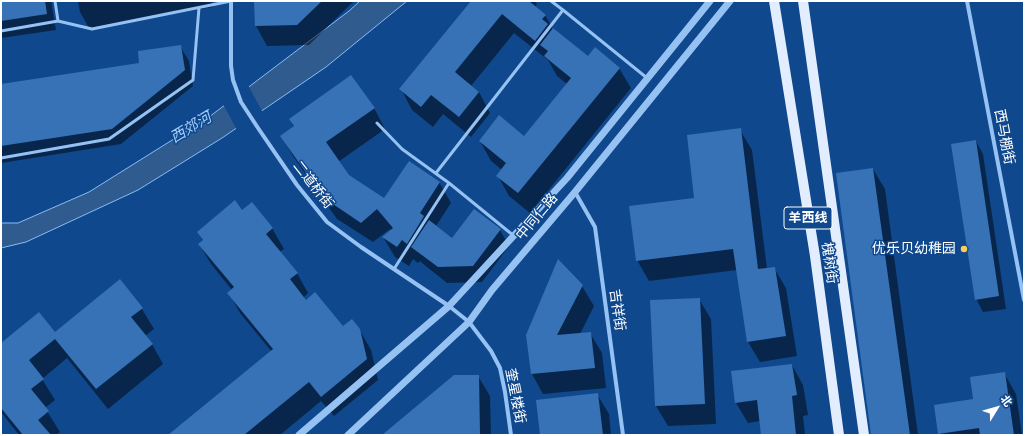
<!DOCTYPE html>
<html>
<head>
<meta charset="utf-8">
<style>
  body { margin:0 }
  #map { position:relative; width:1025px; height:436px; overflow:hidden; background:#0f488d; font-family:"PT Sans","Noto Sans SC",sans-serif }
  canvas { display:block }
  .frame { position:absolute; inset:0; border:2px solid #fff; pointer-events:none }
  .north { position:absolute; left:977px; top:388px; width:40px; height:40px; -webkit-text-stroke:3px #0f488d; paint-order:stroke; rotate:53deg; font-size:11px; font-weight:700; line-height:16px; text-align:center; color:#fff }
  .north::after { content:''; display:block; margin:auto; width:14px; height:18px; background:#fff; clip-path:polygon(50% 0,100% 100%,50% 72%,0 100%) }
</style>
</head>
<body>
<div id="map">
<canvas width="1025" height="436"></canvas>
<div class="frame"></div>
<div class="north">北</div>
</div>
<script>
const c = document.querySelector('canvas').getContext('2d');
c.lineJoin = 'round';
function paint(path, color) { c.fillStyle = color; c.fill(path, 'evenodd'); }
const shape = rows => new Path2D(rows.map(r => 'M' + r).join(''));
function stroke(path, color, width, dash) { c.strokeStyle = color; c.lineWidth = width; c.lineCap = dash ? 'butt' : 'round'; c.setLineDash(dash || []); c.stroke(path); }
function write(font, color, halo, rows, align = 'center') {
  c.font = font + ' "PT Sans","Noto Sans SC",sans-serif'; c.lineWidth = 3; c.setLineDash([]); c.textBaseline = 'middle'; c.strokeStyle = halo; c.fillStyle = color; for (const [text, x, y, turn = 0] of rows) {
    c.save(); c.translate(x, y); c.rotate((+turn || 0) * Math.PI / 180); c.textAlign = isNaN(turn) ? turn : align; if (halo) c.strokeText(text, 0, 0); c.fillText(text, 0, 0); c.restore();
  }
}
const water = shape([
  [360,1,407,1,326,67,222,138,138,190,26,242,1,248,1,223,18,223,89,192,209,117,349,11,360,1]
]);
paint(water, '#305b8f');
stroke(water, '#87bdf7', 1);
paint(shape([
  [248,85,263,113,237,130,223,104]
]), '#0f488d');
paint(shape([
  [1,1,51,1,56,30,1,38],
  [78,1,212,1,213,7,89,28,80,12],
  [255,1,354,1,309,45,267,46,256,26],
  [472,1,535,1,537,4,535,7,545,15,553,29,588,58,619,68,631,88,530,213,509,196,498,176,502,170,491,161,480,141,524,137,567,84,557,76,548,60,514,33,471,86,479,92,490,113,471,137,443,114,433,127,412,110,401,89],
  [180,46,189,61,193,86,121,144,1,163,1,85,141,64],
  [374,108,385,129,338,162,348,176,384,200,439,182,451,203,436,226,453,239,500,230,509,246,482,282,447,283,422,263,420,261,418,263,413,259,409,266,395,257,383,237,391,231,390,229,373,242,337,219,293,156,281,136,294,127,290,120],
  [740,130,752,150,767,269,774,268,786,288,797,356,760,362,748,342,737,270,649,281,637,260,695,199],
  [976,141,983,154,1006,309,983,312,976,299],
  [873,169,885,189,918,435,872,435],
  [242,211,272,228,284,249,279,252,297,273,308,293,303,298,306,301,342,328,359,329,371,350,378,380,334,416,321,401,280,435,170,435,272,352,240,313,229,293,232,290,211,264,199,244,203,241,198,232],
  [120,280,142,309,154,329,145,336,152,344,163,364,108,409,67,358,42,379,55,400,45,408,60,432,56,435,19,435,1,412,1,345,55,333],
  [582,286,594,306,580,334,590,333,602,353,606,388,543,394,532,374],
  [699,299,711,319,716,424,668,426,656,406,651,301],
  [792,365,803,385,808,415,803,416,805,435,762,435,761,421,748,423,736,403],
  [1004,373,1016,394,1022,435,940,435,939,434],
  [478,376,490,396,491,435,383,435],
  [597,394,609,414,611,435,541,435]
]), '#0007');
paint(shape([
  [1,1,45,1,47,14,1,21],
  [254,1,322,1,297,25,255,26],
  [471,1,529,1,546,15,542,19,548,24,535,41,502,14,455,72,479,92,459,117,431,95,421,107,399,89],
  [553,28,588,56,595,47,620,68,518,193,496,176,506,163,479,141,499,115,524,136,571,78,544,56,548,51,540,45],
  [181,45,185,70,112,129,1,146,1,84,139,63,138,51],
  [351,75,375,108,326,142,349,175,384,198,409,161,440,182,420,213,424,216,407,244,402,240,397,247,382,237,393,228,377,209,361,223,324,198,280,136,294,126,289,119],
  [741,128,758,269,775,267,786,336,747,342,733,249,636,261,629,206,694,198,687,135],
  [976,140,999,296,975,300,951,144],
  [873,168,910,435,871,435,836,173],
  [235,200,242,210,252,202,273,228,266,234,298,273,290,279,306,300,315,292,343,326,352,319,360,329,367,359,321,397,309,382,244,435,168,435,273,349,227,293,234,287,198,244,203,240,197,232],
  [474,209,501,229,473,266,438,267,411,247,429,220,452,238],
  [558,259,583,285,557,335,591,332,595,368,531,374,526,335],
  [120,279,143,308,131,317,153,344,96,389,55,339,29,360,44,379,31,389,49,411,38,420,51,435,23,435,1,408,1,343,39,312,55,332],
  [700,298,705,404,655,406,650,300],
  [792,364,797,395,792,396,796,435,761,435,757,400,735,403,731,371],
  [1005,372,1014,435,980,435,979,428,938,434,934,405,973,399,970,377],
  [454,375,479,375,480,435,382,435],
  [598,393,603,435,540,435,536,400]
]), '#3772b7');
stroke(shape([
  [551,1,563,10],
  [58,21,92,29,231,1],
  [1,31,58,21,55,1],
  [377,123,402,149,449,183,514,236],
  [1,158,109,139,193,80,199,8],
  [436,173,563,10,647,78],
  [394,269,449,183]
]), '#96c2f3', 3);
stroke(shape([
  [231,1,231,66,233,80,241,102,258,128,297,185,327,222,361,247,449,306,469,322,491,351,500,368,505,392,511,435],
  [967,1,1024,300],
  [575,192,595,227,623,435]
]), '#96c2f3', 4);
stroke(shape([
  [299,435,449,306,567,178,710,1],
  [348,435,469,322,492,290,575,192,730,1]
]), '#96c2f3', 7);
stroke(shape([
  [774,1,815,256,839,435],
  [803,1,864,435]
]), '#e2eeff', 10);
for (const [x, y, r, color] of [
  [964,249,4,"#ffcc58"]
]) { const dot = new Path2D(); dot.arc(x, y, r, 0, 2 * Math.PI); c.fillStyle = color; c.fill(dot); stroke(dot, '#0f488d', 1.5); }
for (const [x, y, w] of [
  [808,218,48]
]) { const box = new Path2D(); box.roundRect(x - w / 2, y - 11, w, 22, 3); c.fillStyle = '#0f488d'; c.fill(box); stroke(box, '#fff', 1); }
write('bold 13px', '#fff', null, [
  ["羊西线",808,218]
]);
write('14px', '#fff', '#0f488d', [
  ["西马棚街",1004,137,79],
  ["二道桥街",313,185,52],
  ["中同仁路",537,217,-50],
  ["槐树街",829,263,82],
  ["吉祥街",617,310,82],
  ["奎星楼街",515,396,79]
]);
write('14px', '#fff', '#0f488d', [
  ["优乐贝幼稚园",956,249]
], 'right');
write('italic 15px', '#a2ccfa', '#0f488d', [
  ["西郊河",191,128,-31]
]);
</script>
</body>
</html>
